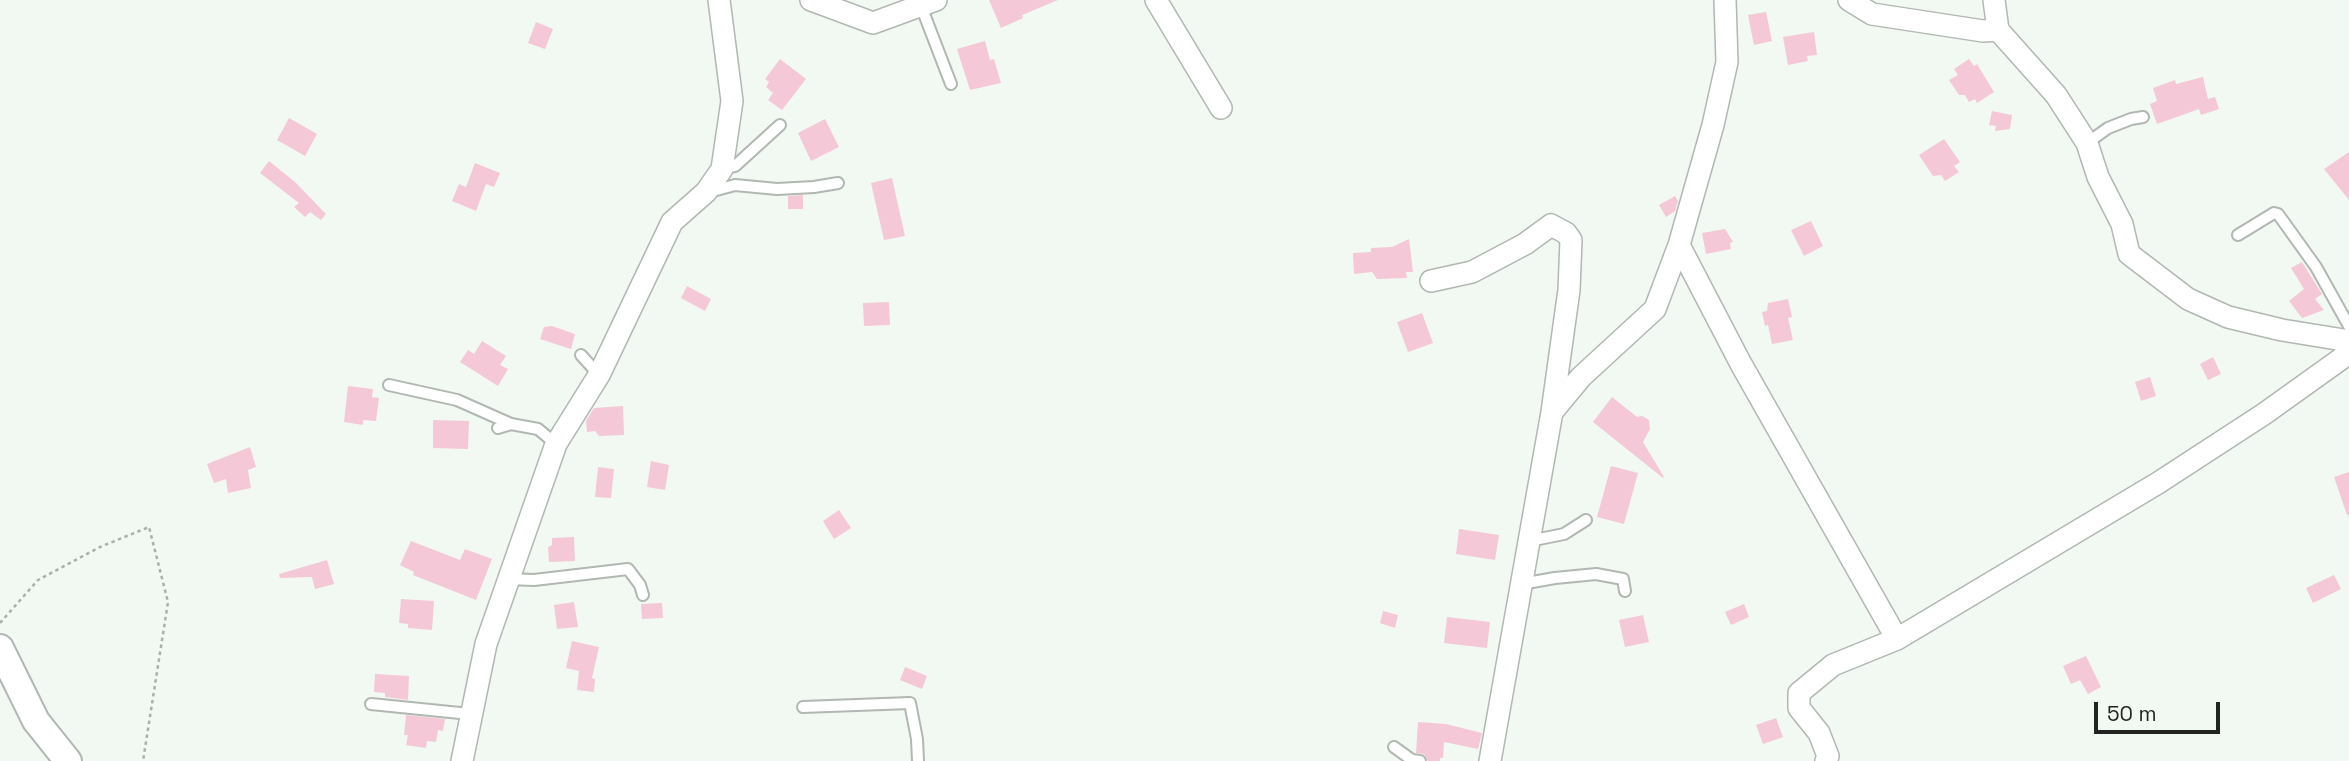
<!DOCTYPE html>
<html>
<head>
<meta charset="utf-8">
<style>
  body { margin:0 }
  #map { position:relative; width:2349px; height:761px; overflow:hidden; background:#f2f9f3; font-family:"Space Grotesk",sans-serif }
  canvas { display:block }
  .scale { position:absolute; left:2094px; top:702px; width:126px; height:32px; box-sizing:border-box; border:4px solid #222422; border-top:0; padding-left:9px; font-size:21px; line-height:24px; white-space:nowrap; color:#222422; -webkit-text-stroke:5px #f2f9f3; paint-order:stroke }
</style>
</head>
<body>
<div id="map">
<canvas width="2349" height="761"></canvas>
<div class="scale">50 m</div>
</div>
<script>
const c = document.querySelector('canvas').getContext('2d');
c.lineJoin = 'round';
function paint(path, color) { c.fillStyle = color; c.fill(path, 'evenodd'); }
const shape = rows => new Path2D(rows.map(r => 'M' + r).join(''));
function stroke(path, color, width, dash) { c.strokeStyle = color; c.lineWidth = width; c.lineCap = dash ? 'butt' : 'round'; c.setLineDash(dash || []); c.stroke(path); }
paint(shape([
  [989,0,1058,0,1022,15,1023,18,1001,28],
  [1766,12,1772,41,1754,45,1748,15],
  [536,22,553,29,545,49,528,43],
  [1814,32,1817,55,1807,56,1808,61,1788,65,1783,37],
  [985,41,990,60,994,59,1001,83,970,90,957,49],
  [780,59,806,79,782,110,768,100,773,93,766,87,769,82,765,79],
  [1969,59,1974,66,1977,64,1994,92,1977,103,1975,99,1969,102,1965,95,1959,95,1949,80,1958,75,1954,69],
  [2203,77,2208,99,2215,97,2219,109,2201,115,2199,109,2157,124,2150,104,2157,101,2153,88,2175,80,2176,84],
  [1992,111,2012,115,2010,129,1995,131,1996,126,1989,125],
  [289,118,317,134,305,156,277,140],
  [825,119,839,147,811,161,798,133],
  [1944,139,1960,162,1954,166,1959,172,1945,181,1941,175,1933,176,1919,155],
  [2349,152,2349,200,2324,169],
  [269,161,295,182,326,214,321,220,310,212,305,217,294,207,299,203,260,173],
  [475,163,500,173,494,187,486,184,476,211,452,201,459,184,466,187],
  [892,178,905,236,884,240,871,183],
  [803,195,803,209,788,209,788,196],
  [1675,196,1678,201,1675,211,1666,217,1659,205],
  [1811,221,1823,246,1804,256,1791,230],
  [1725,229,1733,242,1730,243,1731,249,1706,254,1702,233],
  [1409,239,1413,272,1406,272,1407,278,1377,279,1372,272,1354,274,1353,253,1371,252,1371,248,1392,247],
  [2302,262,2322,294,2315,299,2324,310,2302,318,2289,301,2304,289,2291,268],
  [687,286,711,299,705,311,681,298],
  [1788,299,1792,317,1788,318,1793,340,1772,344,1768,325,1765,326,1762,312,1767,311,1768,303],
  [889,302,890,325,864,326,863,303],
  [1422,313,1433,343,1408,352,1397,322],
  [552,326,575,334,571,349,540,339,544,327],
  [482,341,506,356,500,365,508,369,498,386,460,362,468,350,474,354],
  [2213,357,2221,374,2208,380,2200,364],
  [2150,377,2156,396,2141,401,2135,382],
  [348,386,373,389,372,397,379,398,376,421,363,420,363,425,344,422],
  [1612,397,1637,417,1642,416,1649,420,1650,429,1643,442,1664,477,1663,478,1593,422],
  [623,406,624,435,599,436,595,431,587,432,586,421,594,408],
  [433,420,469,421,468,449,433,448],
  [250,447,256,467,248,470,251,488,228,493,226,479,214,483,207,464],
  [651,461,669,465,665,490,647,487],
  [1611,466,1638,473,1624,524,1597,517],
  [598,467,614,469,611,498,595,497],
  [2349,472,2349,515,2347,515,2334,477],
  [839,510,851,528,834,539,823,521],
  [1459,529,1499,535,1495,560,1456,554],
  [574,537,575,561,549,562,548,547,552,545,552,538],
  [411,541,460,560,465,549,492,559,476,600,413,575,414,572,400,565],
  [327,560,334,584,315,589,312,577,280,578,279,574],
  [2334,575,2341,589,2313,603,2306,588],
  [401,599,434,601,432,630,408,628,408,624,399,623],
  [574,602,578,627,557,629,554,605],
  [662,603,663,618,642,619,641,604],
  [1744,604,1749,617,1731,625,1725,612],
  [1383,611,1398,615,1395,628,1380,623],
  [1643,615,1649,642,1625,647,1619,620],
  [1447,617,1490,622,1487,648,1444,643],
  [572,641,599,647,592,678,595,679,594,692,577,690,579,671,566,668],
  [2086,656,2101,687,2088,694,2080,680,2071,684,2063,666],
  [905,667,927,676,922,689,900,680],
  [375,674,409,676,408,700,385,697,385,693,374,692],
  [406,715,445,719,443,731,438,730,436,742,427,741,426,748,406,745,408,735,404,735],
  [1776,718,1783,737,1763,744,1756,725],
  [1418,722,1446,724,1482,733,1478,749,1444,742,1443,758,1440,758,1440,761,1428,761,1424,754,1416,753]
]), '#f4c8d6');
const service = shape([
  [921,6,951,84],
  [2087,143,2108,128,2131,119,2143,117],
  [722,169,735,166,780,125],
  [709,192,735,185,777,189,814,187,838,183],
  [2238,235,2274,213,2278,214,2316,267,2349,326],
  [581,355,599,375],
  [389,385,457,400,511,424],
  [498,428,511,424,538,429,556,444],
  [1529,541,1564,534,1586,520],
  [507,579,534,580,628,569,640,585,643,595],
  [1521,584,1555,578,1596,574,1623,579,1625,591],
  [371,704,470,714],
  [803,707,910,703,917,739,918,761],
  [1394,747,1412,760,1420,761]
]);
const minor = shape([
  [811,0,873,23,936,0],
  [1156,0,1221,108],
  [1849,0,1872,14,1983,31,1998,30,2056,95,2087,143,2098,177,2122,224,2129,254,2188,299,2228,317,2282,330,2349,341],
  [1994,0,1998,30],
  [1679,245,1741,364,1897,639],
  [1431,281,1472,272,1525,244,1551,225,1566,233,1571,240,1569,290,1552,412],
  [462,761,486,644,556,444,599,375,672,222,706,192,722,169,732,101,719,0],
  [1490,761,1552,412,1581,377,1655,309,1679,245,1713,125,1727,62,1725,0],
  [1826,761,1828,756,1819,733,1799,708,1799,693,1833,665,1897,639,2158,483,2264,414,2345,356,2347,341]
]);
const tertiary = shape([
  [0,648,36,721,68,761]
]);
stroke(service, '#b1b7b1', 14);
stroke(minor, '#b1b7b1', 24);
stroke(tertiary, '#b1b7b1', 30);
stroke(shape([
  [0,623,38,580,100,547,149,527,168,602,143,761]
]), '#aaafaa', 2.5, [3.5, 3.5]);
stroke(service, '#fff', 10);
stroke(minor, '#fff', 21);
stroke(tertiary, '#fff', 26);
</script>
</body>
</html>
